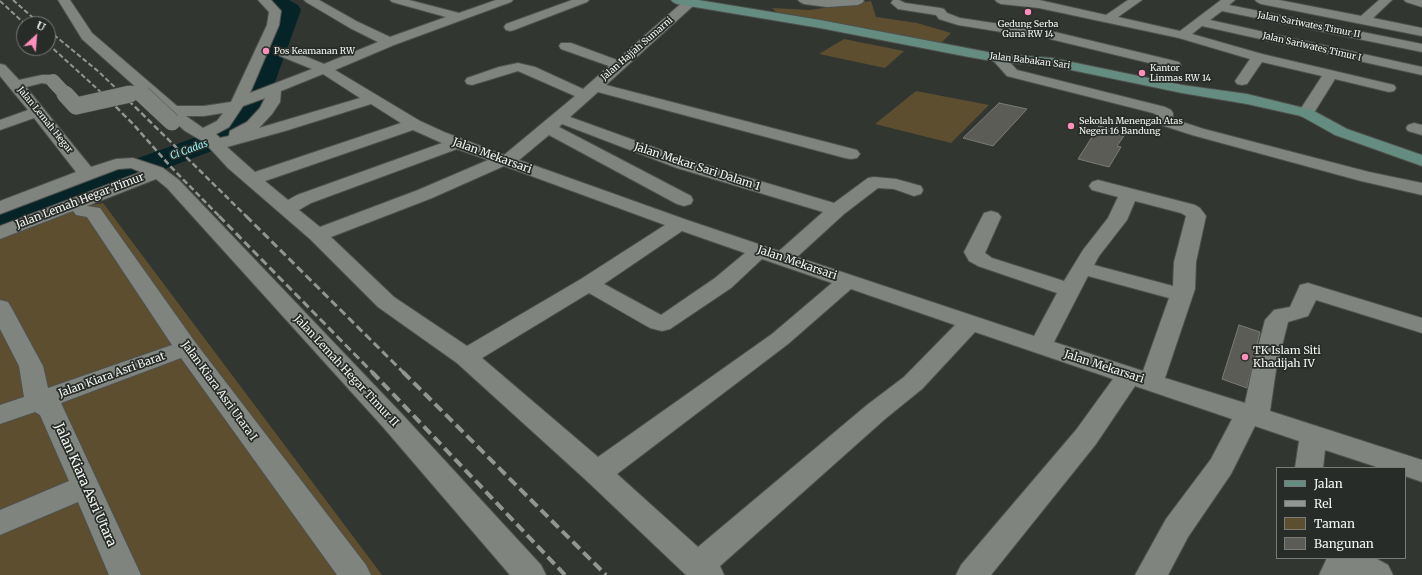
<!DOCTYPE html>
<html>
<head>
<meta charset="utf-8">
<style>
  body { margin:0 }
  #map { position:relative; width:1422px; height:575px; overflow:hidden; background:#323631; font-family:Merriweather,serif }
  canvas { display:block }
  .legend { position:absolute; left:1276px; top:467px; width:130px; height:92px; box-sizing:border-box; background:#282c28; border:1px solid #797c79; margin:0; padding:5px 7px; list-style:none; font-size:12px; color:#f2f5f2 }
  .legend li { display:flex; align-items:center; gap:8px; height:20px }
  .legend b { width:20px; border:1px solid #797c79 }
  .north { position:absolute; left:16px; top:16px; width:40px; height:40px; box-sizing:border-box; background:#282c28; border:1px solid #797c79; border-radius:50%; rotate:26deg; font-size:11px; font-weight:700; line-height:16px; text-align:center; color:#f2f5f2 }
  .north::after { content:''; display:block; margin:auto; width:14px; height:18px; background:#fe8ebb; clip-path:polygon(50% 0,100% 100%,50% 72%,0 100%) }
</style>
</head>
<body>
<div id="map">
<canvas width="1422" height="575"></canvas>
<ul class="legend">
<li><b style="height:5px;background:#658c80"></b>Jalan</li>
<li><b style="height:5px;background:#929591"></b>Rel</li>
<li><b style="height:11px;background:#5d4e30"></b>Taman</li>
<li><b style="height:11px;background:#5c5c57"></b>Bangunan</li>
</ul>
<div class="north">U</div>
</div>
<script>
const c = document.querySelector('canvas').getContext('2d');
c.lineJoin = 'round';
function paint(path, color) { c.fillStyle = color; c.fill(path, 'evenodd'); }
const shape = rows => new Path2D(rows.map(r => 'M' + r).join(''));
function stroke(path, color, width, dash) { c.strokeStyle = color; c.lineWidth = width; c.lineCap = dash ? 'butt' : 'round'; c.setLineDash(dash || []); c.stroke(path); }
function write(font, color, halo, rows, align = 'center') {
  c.font = font + ' Merriweather,serif'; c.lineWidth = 3.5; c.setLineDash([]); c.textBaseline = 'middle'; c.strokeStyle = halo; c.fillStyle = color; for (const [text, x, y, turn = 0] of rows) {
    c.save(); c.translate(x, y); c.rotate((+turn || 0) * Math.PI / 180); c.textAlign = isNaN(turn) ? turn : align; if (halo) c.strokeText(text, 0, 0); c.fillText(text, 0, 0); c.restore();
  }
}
paint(shape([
  [871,1,876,17,917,23,951,33,938,46,783,18,772,8,810,10],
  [844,39,904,51,885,68,819,54],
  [916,91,989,105,951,143,875,124],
  [103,203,382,575,0,575,0,237,70,209]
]), '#5d4e30');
paint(shape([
  [264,0,289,0,298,5,301,10,266,107,233,143,12,227,0,230,0,208,213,131,240,104,278,12,267,4,264,0]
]), '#062427');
const building = shape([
  [999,103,1027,109,993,146,963,138,999,103],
  [1099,126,1126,133,1117,146,1121,147,1109,167,1078,159,1099,126],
  [1239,325,1260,332,1247,388,1222,379,1239,325]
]);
paint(building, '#5c5c57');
stroke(building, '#7a7b75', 1);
const street = shape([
  [58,0,70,0,92,33,177,106,204,106,231,102,267,25,269,12,258,0,271,0,281,11,279,25,250,93,312,69,280,56,278,53,280,50,290,50,324,64,378,42,350,28,306,2,304,0,319,0,358,22,390,37,446,17,392,2,390,0,409,0,459,13,496,0,513,0,511,2,394,45,335,70,420,121,444,132,504,155,575,96,518,71,472,85,467,84,465,81,467,78,499,67,518,63,535,67,583,89,609,66,561,49,559,46,561,43,571,43,617,60,685,0,693,0,695,3,693,6,606,85,857,150,860,154,857,158,851,159,845,158,598,92,570,117,689,160,834,203,868,178,874,177,896,179,921,186,923,190,921,194,914,196,894,189,878,188,844,214,797,257,1034,336,1057,293,978,266,969,261,964,252,984,213,991,211,998,213,1001,217,985,253,992,258,1064,281,1083,250,1108,218,1118,197,1092,190,1089,186,1092,182,1098,180,1195,205,1200,208,1206,216,1196,262,1195,289,1165,378,1245,403,1252,370,1265,320,1274,310,1290,307,1300,285,1308,283,1422,318,1422,333,1316,300,1308,316,1288,322,1276,370,1270,411,1422,460,1422,482,1405,476,1405,468,1380,468,1325,450,1323,468,1295,468,1299,441,1255,426,1231,474,1188,537,1168,575,1135,575,1166,519,1211,459,1232,419,1135,386,1096,444,991,575,956,575,961,565,1076,430,1113,379,975,332,922,389,885,419,720,566,724,575,686,575,587,481,457,363,378,307,310,239,228,168,204,142,185,131,82,39,58,0],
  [323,74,360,98,259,128,272,114,280,102,281,91,323,74],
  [265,98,260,108,247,122,230,131,229,136,220,138,216,134,229,127,243,106,265,98],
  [371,104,401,123,255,172,227,147,285,131,371,104],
  [223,113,217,121,203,128,186,116,204,116,223,113],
  [562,124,677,168,823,212,779,251,687,220,519,160,549,135,677,204,684,206,691,204,693,200,691,196,559,127,562,124],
  [413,130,442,143,297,195,288,200,265,181,413,130],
  [457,149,488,160,418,190,320,227,299,210,311,203,457,149],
  [504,166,665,225,581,279,467,346,394,297,331,237,432,198,504,166],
  [1135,201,1181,213,1186,216,1174,262,1173,286,1094,265,1099,256,1127,220,1135,201],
  [682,231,745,253,715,278,661,315,604,284,682,231],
  [762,259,832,283,772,334,598,457,482,358,589,293,650,328,662,331,670,329,731,288,762,259],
  [1088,276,1169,298,1143,371,1054,342,1088,276],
  [851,289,955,325,904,377,867,405,698,547,617,474,788,344,851,289],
  [572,0,589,0,587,2,514,30,510,31,506,30,504,27,506,24,572,0],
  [798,0,863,0,864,1,862,3,858,5,827,7,804,4,800,2,798,0],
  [893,0,899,0,905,3,940,8,944,9,947,13,960,18,1033,29,1038,30,1039,33,1038,36,1033,37,958,25,939,19,936,15,898,9,891,3,893,0],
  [995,0,1039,0,1106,15,1128,0,1142,0,1118,17,1180,31,1221,0,1235,0,1229,5,1422,44,1422,52,1222,11,1210,20,1422,67,1422,75,1202,26,1192,34,1262,54,1394,85,1396,88,1394,91,1389,92,1335,79,1312,116,1306,118,1300,116,1298,113,1322,76,1262,62,1247,84,1242,85,1237,84,1235,81,1250,59,1179,38,1039,8,1001,4,997,2,995,0],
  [1255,0,1279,0,1361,16,1379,0,1392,0,1373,18,1422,28,1422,36,1261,4,1257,2,1255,0],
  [1404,0,1422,0,1422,7,1406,2,1404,0],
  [1055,32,1179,62,1181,65,1179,68,1174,69,1050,39,1048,36,1050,33,1055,32],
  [998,54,1003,55,1017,70,1165,107,1171,110,1173,113,1173,119,1204,129,1369,172,1422,183,1422,195,1361,181,1192,135,1161,125,1156,119,1157,115,1153,113,1007,76,991,58,993,55,998,54],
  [0,64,5,65,19,80,42,75,49,75,58,78,60,81,58,84,53,85,42,83,26,87,91,167,116,159,133,158,163,168,179,180,401,413,541,565,546,575,510,575,383,427,167,188,156,179,87,206,100,208,195,342,366,565,371,575,337,575,181,358,61,403,141,575,109,575,78,502,0,535,0,510,69,481,40,415,35,412,0,424,0,405,24,397,19,366,0,329,0,300,8,302,11,307,43,366,48,388,172,345,87,217,76,215,73,211,0,239,0,226,141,172,131,168,118,169,0,214,0,201,76,172,34,118,0,130,0,120,28,110,0,76,0,64],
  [1414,123,1422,125,1422,135,1408,131,1406,128,1408,125,1414,123],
  [1327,558,1375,558,1388,565,1393,575,1319,575,1327,558]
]);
const secondary = shape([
  [671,0,698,0,820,20,998,54,1052,58,1182,85,1247,94,1312,110,1347,129,1422,155,1422,166,1335,135,1301,116,1247,104,1182,93,1052,66,998,62,969,57,820,28,677,4,673,2,671,0]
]);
stroke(street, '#4e514d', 2);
stroke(secondary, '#4e514d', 2);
paint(street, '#80847f');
paint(secondary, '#658c80');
stroke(shape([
  [13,0,40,24],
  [0,1,25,24],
  [48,30,99,72,123,95],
  [48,44,104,95]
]), '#929591', 2, [5, 2.5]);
stroke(shape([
  [103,94,133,124,170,166,220,217],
  [122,94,247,217]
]), '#929591', 2.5, [6, 3]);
stroke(shape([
  [219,216,373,373],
  [246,216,404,373]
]), '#929591', 3, [8, 4]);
stroke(shape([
  [372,372,565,575],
  [403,372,606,575]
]), '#929591', 4, [10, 5]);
const streetBridgeFar1 = shape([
  [53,81,66,95],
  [126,95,134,93,141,93,143,95]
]);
const streetBridge = shape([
  [65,94,76,106,130,94],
  [142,94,172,122]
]);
stroke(streetBridgeFar1, '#4e514d', 14, []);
stroke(streetBridge, '#4e514d', 18, []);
stroke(streetBridgeFar1, '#80847f', 14);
stroke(streetBridge, '#80847f', 17);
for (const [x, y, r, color] of [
  [1028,12,4,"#fe8ebb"],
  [266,51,4,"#fe8ebb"],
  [1142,73,4,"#fe8ebb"],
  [1071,126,4,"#fe8ebb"],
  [1245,357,4,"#fe8ebb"]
]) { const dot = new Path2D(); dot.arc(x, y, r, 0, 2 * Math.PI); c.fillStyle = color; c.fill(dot); stroke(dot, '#282c28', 1.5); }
write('9px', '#f2f5f2', '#282c28', [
  ["Gedung Serba",1028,24,"center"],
  ["Guna RW 14",1028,34,"center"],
  ["Pos Keamanan RW",274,51],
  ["Kantor",1150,68],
  ["Linmas RW 14",1150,78],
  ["Sekolah Menengah Atas",1079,121],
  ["Negeri 16 Bandung",1079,131]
], 'left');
write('9px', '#f2f5f2', '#282c28', [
  ["Jalan Sariwates Timur II",1309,25,11],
  ["Jalan Sariwates Timur I",1312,47,13],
  ["Jalan Hajjah Sumarni",637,49,-41],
  ["Jalan Babakan Sari",1030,61,7],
  ["Jalan Lemah Hegar",45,120,51]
]);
write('italic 10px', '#98f5fd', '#282c28', [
  ["Ci Cadas",189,150,-20]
]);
write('11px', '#f2f5f2', '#282c28', [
  ["Jalan Mekarsari",492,156,20],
  ["Jalan Mekar Sari Dalam 1",697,167,18],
  ["Jalan Lemah Hegar Timur",80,201,-21],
  ["Jalan Mekarsari",797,263,19],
  ["Jalan Mekarsari",1104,367,18],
  ["Jalan Lemah Hegar Timur II",346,371,47],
  ["Jalan Kiara Asri Barat",112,375,-20],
  ["Jalan Kiara Asri Utara I",219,391,54]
]);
write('11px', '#f2f5f2', '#282c28', [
  ["TK Islam Siti",1253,351],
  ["Khadijah IV",1253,364]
], 'left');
write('13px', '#f2f5f2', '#282c28', [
  ["Jalan Kiara Asri Utara",85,485,66]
]);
</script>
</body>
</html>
